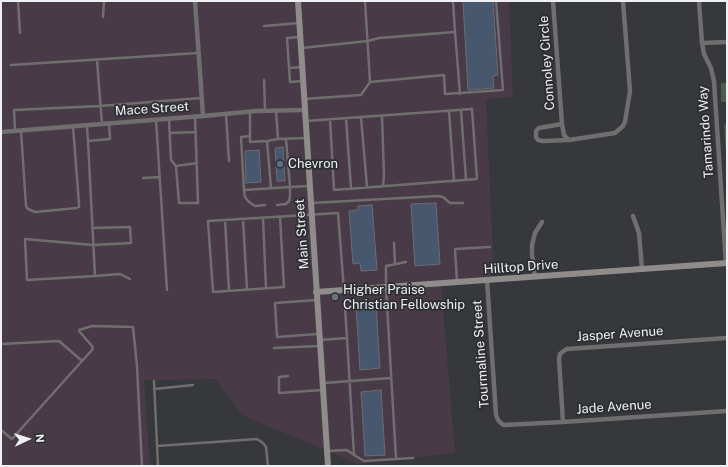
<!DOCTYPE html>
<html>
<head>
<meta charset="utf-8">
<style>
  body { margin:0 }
  #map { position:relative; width:728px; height:467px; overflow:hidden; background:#36383b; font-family:"Public Sans",sans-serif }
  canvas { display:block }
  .frame { position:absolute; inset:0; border:2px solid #eef0f2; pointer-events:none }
  .north { position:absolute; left:8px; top:419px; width:40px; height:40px; -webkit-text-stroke:3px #2c2e31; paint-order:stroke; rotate:86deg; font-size:11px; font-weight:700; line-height:16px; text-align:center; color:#eef0f2 }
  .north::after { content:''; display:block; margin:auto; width:14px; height:18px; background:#eef0f2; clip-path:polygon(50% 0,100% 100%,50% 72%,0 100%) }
</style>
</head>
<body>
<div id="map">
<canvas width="728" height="467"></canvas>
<div class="frame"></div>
<div class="north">N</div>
</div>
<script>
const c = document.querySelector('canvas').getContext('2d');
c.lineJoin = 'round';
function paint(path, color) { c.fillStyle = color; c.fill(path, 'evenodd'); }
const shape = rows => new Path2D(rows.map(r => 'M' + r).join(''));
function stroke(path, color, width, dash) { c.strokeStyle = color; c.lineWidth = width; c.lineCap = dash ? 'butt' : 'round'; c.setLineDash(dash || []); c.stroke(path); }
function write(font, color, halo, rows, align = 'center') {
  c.font = font + ' "Public Sans",sans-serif'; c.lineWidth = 3.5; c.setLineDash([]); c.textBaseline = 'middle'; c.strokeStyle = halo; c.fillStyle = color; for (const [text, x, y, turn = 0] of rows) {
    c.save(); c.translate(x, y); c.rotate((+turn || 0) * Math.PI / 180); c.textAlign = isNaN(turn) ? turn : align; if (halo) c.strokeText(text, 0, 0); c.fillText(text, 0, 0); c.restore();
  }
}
paint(shape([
  [1,1,509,1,513,97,486,99,494,280,441,284,455,453,358,464,242,415,215,379,144,380,150,466,1,466]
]), '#493a47');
paint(shape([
  [721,83,727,83,727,102,721,102],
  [727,124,727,170,724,125]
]), '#4b5d4d');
const building = shape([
  [463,1,493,1,498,75,493,76,494,88,468,90,463,1],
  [283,147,285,181,277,181,275,148,283,147],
  [259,150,261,182,246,183,245,151,259,150],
  [436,203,440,264,415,266,411,204,436,203],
  [372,205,377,270,361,271,360,263,353,264,349,211,358,210,358,206,372,205],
  [376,304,380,368,360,370,356,305,376,304],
  [381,390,385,455,365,456,361,392,381,390]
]);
paint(building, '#46576e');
stroke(building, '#6b6d71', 1);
stroke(shape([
  [18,1,20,33],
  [365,1,370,82,444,75,445,94,503,90,496,1],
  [103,17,104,1],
  [264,26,299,23],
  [455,32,460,94],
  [300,37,287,38,290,82,302,81],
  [302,48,368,41,379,38,455,32,453,1],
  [97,60,102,124],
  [11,65,198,53],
  [289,68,302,67],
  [264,80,265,110],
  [304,99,361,95,370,82],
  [461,110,466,180],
  [276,111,278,139,306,138],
  [449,111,454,181],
  [250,112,250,142,267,141],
  [226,114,229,161],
  [382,116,384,175,383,186],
  [361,117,367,187],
  [346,118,351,188],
  [169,119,171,160,176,166,179,203,198,203,195,117],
  [156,120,167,290],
  [306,121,472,109,477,179,334,190,330,119],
  [87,126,88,141,110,139,109,124],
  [15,131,14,110,100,106,201,98],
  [21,131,26,206,28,209,35,212,77,208,79,207,79,204,73,126],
  [170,133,196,132],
  [250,136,241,137,244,190,290,187,290,196,289,201,286,204,277,205],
  [286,139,290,187,309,186],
  [88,141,95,276,120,274,130,279],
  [176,166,197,163],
  [143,178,160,177],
  [271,188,267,141,278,139],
  [244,190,245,197,249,202,255,206,265,205],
  [312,203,438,196,443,197,450,203,463,203],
  [280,217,284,287,213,292,208,221,338,213,344,290],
  [263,218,266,288],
  [243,219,247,290],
  [225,220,229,291],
  [92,228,130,227,131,243,93,245,25,239,27,280,95,276],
  [394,243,395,264],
  [457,282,455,249,490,247],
  [316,300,275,303,277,337,318,334],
  [320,340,347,338,345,308],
  [1,344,59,341,82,361,93,349,92,346,79,331,79,330,92,326,133,327,137,366,142,466],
  [274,348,319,346],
  [288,376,279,377,279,393,322,390],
  [154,381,158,466],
  [324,383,391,378],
  [154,389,193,385],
  [1,430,12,439,82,361],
  [157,446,257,439,263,443,266,447,268,466],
  [328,451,347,450,354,455,347,338],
  [354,455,364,461,413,458],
  [396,459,386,287,386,266,406,262]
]), '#706e6e', 2.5);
stroke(shape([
  [195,1,203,116],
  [553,1,562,124,564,135,569,140,615,133,623,126,625,122,630,91,623,1],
  [699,1,702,43,704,54,711,68,714,81,726,264],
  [702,43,727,42],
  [562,124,539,128,536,131,536,137,538,140,543,141,569,140],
  [1,132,203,116,256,111,305,110],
  [633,216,639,233,642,269],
  [535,277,532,254,532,245,535,233,542,222],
  [487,280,496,415,498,420,502,424,504,425,563,422,727,411],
  [563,422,559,359,560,354,565,350,567,349,727,338]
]), '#706e6e', 4.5);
stroke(shape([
  [298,1,328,466],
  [316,292,727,263]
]), '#908c8c', 6);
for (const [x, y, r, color] of [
  [280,164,4,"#5c6f8a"],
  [335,297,4,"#6b7280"]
]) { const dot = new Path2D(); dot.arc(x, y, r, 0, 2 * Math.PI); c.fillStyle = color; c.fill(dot); stroke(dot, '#2c2e31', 1.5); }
write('13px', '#eef0f2', '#2c2e31', [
  ["Connoley Circle",547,63,-94],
  ["Mace Street",152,109,-4],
  ["Tamarindo Way",706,132,-94],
  ["Main Street",302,234,-94],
  ["Hilltop Drive",521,267,-4],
  ["Jasper Avenue",620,334,-4],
  ["Tourmaline Street",481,354,-94],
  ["Jade Avenue",614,407,-4]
]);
write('13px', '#eef0f2', '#2c2e31', [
  ["Chevron",288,164],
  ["Higher Praise",343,290],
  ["Christian Fellowship",343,305]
], 'left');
</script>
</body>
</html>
